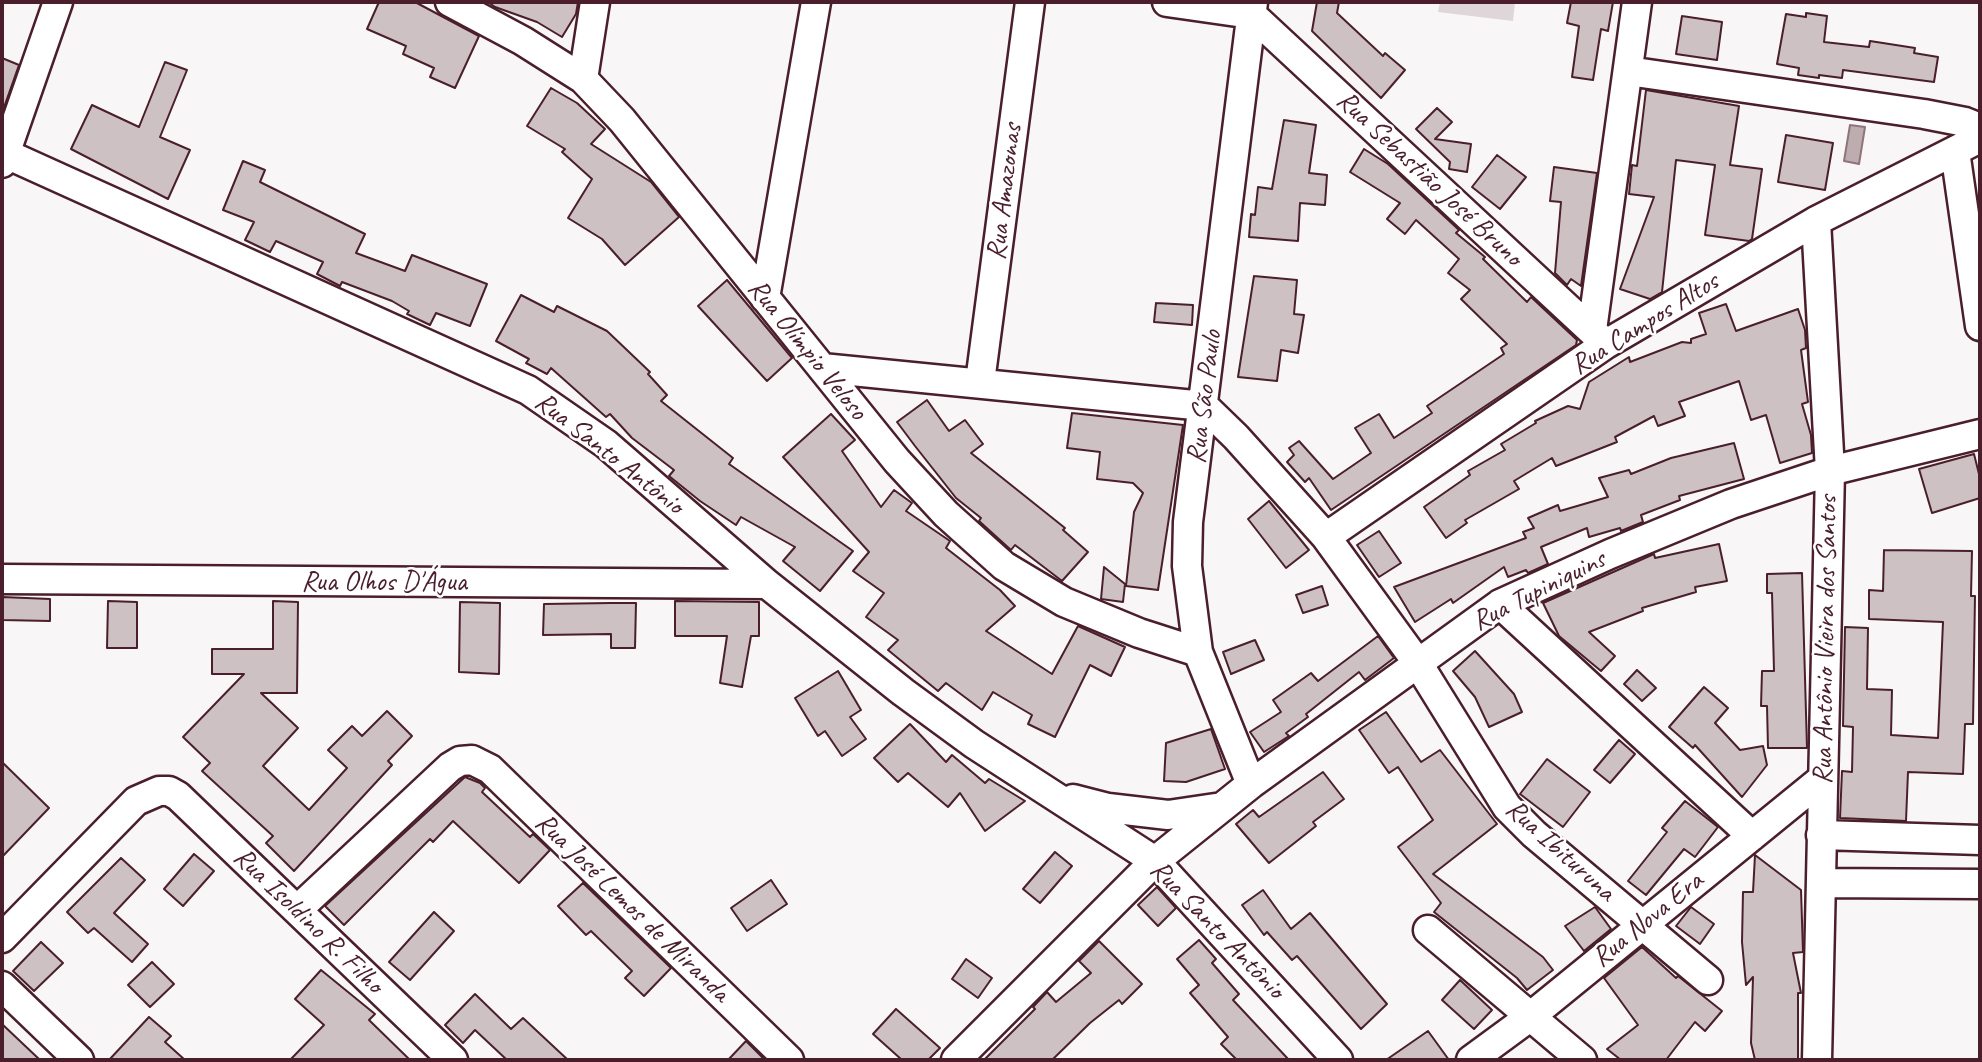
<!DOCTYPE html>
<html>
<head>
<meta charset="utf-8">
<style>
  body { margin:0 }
  #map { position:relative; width:1982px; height:1062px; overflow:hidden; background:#f8f6f7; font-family:Caveat,sans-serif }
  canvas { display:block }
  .frame { position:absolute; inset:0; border:4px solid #4a1f2b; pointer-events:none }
</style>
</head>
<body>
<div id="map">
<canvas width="1982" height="1062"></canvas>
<div class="frame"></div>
</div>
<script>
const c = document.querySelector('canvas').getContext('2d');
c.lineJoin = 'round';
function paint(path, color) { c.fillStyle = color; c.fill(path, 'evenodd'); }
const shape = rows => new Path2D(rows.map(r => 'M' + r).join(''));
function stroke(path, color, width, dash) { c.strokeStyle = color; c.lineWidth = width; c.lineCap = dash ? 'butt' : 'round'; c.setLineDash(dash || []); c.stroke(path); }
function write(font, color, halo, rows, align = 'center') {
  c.font = font + ' Caveat,sans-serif'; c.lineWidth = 5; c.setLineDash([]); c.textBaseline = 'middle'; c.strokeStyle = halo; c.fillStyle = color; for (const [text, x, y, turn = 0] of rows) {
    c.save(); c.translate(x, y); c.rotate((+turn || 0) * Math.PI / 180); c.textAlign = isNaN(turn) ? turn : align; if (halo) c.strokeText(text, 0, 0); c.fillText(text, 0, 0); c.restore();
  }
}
paint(shape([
  [1440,2,1515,2,1513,21,1438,12]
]), '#ded6d9');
const water = shape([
  [1850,125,1865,127,1859,164,1844,161,1850,125]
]);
paint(water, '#bdadb0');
stroke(water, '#8f747b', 2);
const building = shape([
  [379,2,415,2,479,36,455,88,430,77,434,68,403,54,406,46,367,29,379,2],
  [488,2,578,2,576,14,562,37,537,22,495,7,488,2],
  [1317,2,1339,2,1337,13,1383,56,1385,53,1405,70,1381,98,1312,31,1317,2],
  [1571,2,1613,2,1608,31,1601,29,1593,80,1572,77,1579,26,1567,23,1571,2],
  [1806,13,1827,16,1824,42,1869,47,1870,41,1915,48,1914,53,1938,57,1934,82,1843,70,1842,78,1819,75,1819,78,1798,75,1799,68,1777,64,1786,14,1806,17,1806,13],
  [1682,16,1722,22,1717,60,1676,54,1682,16],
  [2,58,19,65,2,113,2,58],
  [165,62,187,70,160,137,190,150,168,199,71,149,92,105,139,127,165,62],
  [551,88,577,103,605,129,591,144,651,182,679,217,625,265,602,239,568,218,592,179,562,152,565,149,527,126,551,88],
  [1646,90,1739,106,1730,165,1762,169,1752,239,1749,241,1705,235,1715,165,1676,160,1662,292,1650,299,1620,289,1654,197,1629,194,1632,165,1637,166,1646,90],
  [1437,108,1452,122,1435,139,1471,144,1467,172,1449,169,1450,162,1416,129,1437,108],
  [1284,120,1316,125,1309,173,1327,175,1325,205,1300,203,1298,241,1249,237,1251,214,1255,215,1258,187,1272,189,1284,120],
  [1786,135,1833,143,1825,190,1778,182,1786,135],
  [1364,149,1388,164,1459,230,1456,233,1485,257,1483,259,1527,302,1531,297,1577,340,1576,345,1331,510,1309,478,1305,482,1287,462,1294,455,1289,448,1299,441,1333,479,1371,453,1355,428,1379,414,1394,438,1432,413,1427,406,1504,354,1501,348,1507,344,1461,299,1470,290,1448,273,1459,259,1416,220,1405,234,1387,219,1400,203,1350,172,1364,149],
  [1497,155,1526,177,1500,209,1472,187,1497,155],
  [243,161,265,170,260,182,365,234,356,253,405,271,412,255,487,284,470,326,436,313,430,325,407,314,409,311,392,301,342,282,340,286,317,274,323,262,276,241,270,252,245,240,254,222,223,210,243,161],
  [1554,167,1597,173,1581,286,1571,279,1567,285,1555,273,1561,202,1550,201,1554,167],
  [1254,276,1297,280,1294,314,1304,315,1298,353,1281,350,1277,381,1238,377,1254,276],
  [727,280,792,358,767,381,698,306,727,280],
  [521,295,554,312,557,306,607,331,650,372,648,374,667,395,661,401,733,458,729,464,853,551,820,591,783,561,795,547,741,517,736,525,700,501,669,476,674,470,632,438,610,414,606,417,551,368,547,374,526,363,529,359,496,341,521,295],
  [1156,303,1193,305,1192,325,1154,322,1156,303],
  [1726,304,1736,331,1798,309,1805,330,1806,348,1801,350,1808,402,1802,404,1811,435,1812,453,1780,463,1766,415,1751,420,1739,381,1679,402,1685,416,1658,426,1654,416,1615,437,1617,442,1556,466,1552,458,1514,481,1519,489,1465,520,1467,523,1446,538,1424,507,1470,475,1468,471,1505,450,1501,444,1536,423,1535,421,1568,406,1580,409,1589,382,1629,357,1630,362,1682,342,1691,343,1691,339,1706,334,1699,313,1726,304],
  [927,400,949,431,965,420,983,444,971,453,1065,528,1063,530,1088,552,1062,581,1015,545,1011,550,979,521,981,518,956,498,915,446,897,422,927,400],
  [1072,413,1183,425,1158,590,1126,586,1134,512,1143,493,1133,483,1097,479,1100,452,1067,448,1072,413],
  [831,414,855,440,842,451,881,507,894,490,912,503,906,511,950,541,946,548,1000,590,1015,606,986,631,1052,674,1078,626,1125,647,1111,676,1090,665,1055,737,1028,724,1032,715,993,692,982,710,946,683,938,691,888,650,898,640,866,617,884,593,853,571,869,552,783,457,831,414],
  [1734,443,1744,479,1679,496,1680,500,1641,515,1643,522,1621,531,1620,528,1589,537,1587,528,1541,547,1548,564,1528,573,1526,570,1508,577,1504,567,1453,603,1451,599,1415,622,1394,587,1526,538,1523,532,1534,528,1528,518,1558,505,1560,511,1608,497,1599,478,1629,470,1631,474,1671,458,1734,443],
  [1974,454,1980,478,1980,498,1932,513,1919,469,1974,454],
  [1269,501,1309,550,1286,568,1248,519,1269,501],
  [1379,531,1401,563,1379,577,1357,545,1379,531],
  [1719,544,1727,581,1695,587,1696,592,1642,608,1643,611,1589,632,1615,656,1601,671,1559,636,1543,603,1654,554,1655,558,1719,544],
  [1884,550,1972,551,1971,596,1975,596,1973,724,1965,724,1963,774,1908,772,1906,821,1840,818,1842,771,1852,772,1853,727,1843,726,1845,627,1868,628,1867,689,1892,690,1891,735,1938,738,1943,622,1869,619,1869,590,1883,591,1884,550],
  [1104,567,1125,584,1123,602,1101,599,1104,567],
  [1802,573,1807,748,1768,748,1767,706,1761,706,1762,671,1774,671,1772,593,1767,593,1767,574,1802,573],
  [1322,586,1328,605,1303,613,1296,595,1322,586],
  [2,597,50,599,50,621,2,620,2,597],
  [108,601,137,602,137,648,107,648,108,601],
  [273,601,298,602,297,693,261,693,298,728,263,766,309,810,347,768,328,750,352,726,362,736,387,711,412,736,388,761,392,765,294,871,266,843,273,836,202,771,210,763,183,737,244,674,212,674,212,649,273,649,273,601],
  [675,601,759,602,759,636,751,636,742,687,720,683,727,636,675,636,675,601],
  [460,602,500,603,499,674,459,672,460,602],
  [611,603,636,603,635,648,611,648,611,634,543,635,544,604,611,603],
  [1378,636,1394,658,1365,680,1359,672,1306,714,1308,717,1286,733,1289,736,1264,752,1250,732,1281,712,1273,700,1311,673,1318,681,1378,636],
  [1255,640,1264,660,1231,674,1223,652,1255,640],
  [1475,651,1514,694,1522,712,1489,727,1475,697,1453,671,1475,651],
  [1637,670,1656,688,1642,701,1624,684,1637,670],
  [838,671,861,710,850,717,866,739,842,756,825,731,818,736,795,698,838,671],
  [1704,687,1728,708,1715,723,1740,750,1763,746,1767,765,1742,797,1695,745,1693,748,1669,727,1704,687],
  [1386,712,1421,762,1440,750,1497,824,1433,874,1543,957,1553,970,1527,990,1517,978,1434,912,1441,903,1398,847,1433,820,1398,767,1389,773,1359,730,1386,712],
  [910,724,946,762,952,755,985,783,989,779,1025,801,985,831,960,793,948,807,908,773,898,782,874,758,910,724],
  [1211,729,1225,769,1186,782,1164,781,1166,743,1211,729],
  [1619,740,1635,754,1610,783,1594,770,1619,740],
  [1547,759,1590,792,1563,827,1520,794,1547,759],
  [2,762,49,808,2,857,2,762],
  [1323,772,1344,799,1313,822,1316,826,1269,863,1236,824,1253,810,1259,817,1323,772],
  [465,777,480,783,485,788,482,792,530,837,533,834,550,850,519,883,453,821,433,842,430,839,344,925,325,906,465,777],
  [1685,801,1718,827,1695,857,1684,849,1646,895,1628,881,1667,832,1662,828,1685,801],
  [1055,852,1072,866,1040,903,1023,889,1055,852],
  [194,854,214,871,183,906,164,889,194,854],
  [1755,855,1801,890,1803,952,1793,953,1801,993,1798,993,1798,1060,1755,1060,1751,1043,1753,977,1746,985,1742,942,1743,892,1753,892,1755,855],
  [121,858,145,880,114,913,148,944,132,962,94,928,88,933,67,912,121,858],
  [771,880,787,904,747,931,731,908,771,880],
  [583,883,671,968,644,996,625,978,632,971,591,931,586,935,558,906,583,883],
  [1157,887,1176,908,1158,926,1138,905,1157,887],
  [1263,890,1291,929,1310,913,1387,1004,1361,1029,1297,956,1292,960,1267,932,1264,935,1242,905,1263,890],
  [1595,907,1611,929,1584,951,1565,926,1595,907],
  [1691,907,1714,924,1700,944,1676,926,1691,907],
  [434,912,454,931,410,980,389,962,434,912],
  [1199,940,1216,959,1212,963,1239,994,1233,1000,1289,1060,1237,1060,1221,1044,1228,1037,1190,993,1199,985,1177,959,1199,940],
  [1099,941,1142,984,1122,1004,1119,1000,1090,1023,1052,1060,984,1060,1035,1009,1033,1007,1047,992,1056,1002,1091,973,1079,961,1099,941],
  [41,942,63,963,34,991,13,971,41,942],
  [1642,947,1676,978,1678,976,1722,1011,1705,1031,1695,1022,1666,1060,1621,1060,1607,1049,1638,1025,1604,978,1642,947],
  [966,959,992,978,978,998,952,979,966,959],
  [152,962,174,984,150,1007,128,985,152,962],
  [321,970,375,1014,369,1020,410,1060,290,1060,324,1025,295,999,321,970],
  [1460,980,1492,1010,1474,1029,1442,1000,1460,980],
  [475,994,511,1029,523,1018,568,1060,507,1060,475,1030,463,1043,445,1025,475,994],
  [896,1009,940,1048,928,1060,902,1060,873,1034,896,1009],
  [149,1017,171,1036,165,1042,185,1060,109,1060,149,1017],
  [2,1024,40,1060,2,1060,2,1024],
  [1428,1031,1449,1060,1386,1060,1428,1031],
  [746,1041,765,1060,728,1060,746,1041]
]);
paint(building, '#cdc1c4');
stroke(building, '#4a1f2b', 2);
const minor = shape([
  [450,2,523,41,583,79,622,120,897,461,946,514,1004,566,1064,602,1139,633,1198,652],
  [1167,2,1251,14,1606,344],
  [1628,71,1924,114,1965,122,1980,128],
  [583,79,595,2],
  [1955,151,1980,326],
  [2,152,528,390,606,444,767,584,903,692,974,744,1155,861,1338,1060],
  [2,163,58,2],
  [1816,221,1830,471,1817,1060],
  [765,298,816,2],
  [1592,330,1637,2],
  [822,368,1204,406],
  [980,382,1030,2],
  [1204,406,1236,437,1326,537,1417,662,1507,807,1534,834,1708,980],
  [1326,537,1606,344,1816,221,1980,138],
  [2,579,767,584],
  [1500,604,1752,836],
  [1251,784,1198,652,1187,566,1188,522,1253,2],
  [1073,799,1108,808,1168,815,1222,807],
  [1821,835,1980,840],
  [1821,883,1980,884],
  [297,910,450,767,460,761,472,760,490,769,789,1060],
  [1428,930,1582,1060],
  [2,938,136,801,159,791,169,791,178,796,453,1060],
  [2,986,79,1060],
  [956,1060,1155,861,1251,784,1500,604,1610,554,1731,504,1830,471,1980,434],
  [1471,1060,1531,1016,1822,779]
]);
stroke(minor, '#4a1f2b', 33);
stroke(minor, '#fff', 28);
write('28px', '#4a1f2b', '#fff', [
  ["Rua Sebastião José Bruno",1429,179,43],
  ["Rua Amazonas",1005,192,-83],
  ["Rua Campos Altos",1645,324,-32],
  ["Rua Olímpio Veloso",807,350,51],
  ["Rua São Paulo",1205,397,-83],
  ["Rua Santo Antônio",609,454,38],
  ["Rua Olhos D'Água",384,583],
  ["Rua Tupiniquins",1539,591,-27],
  ["Rua Antônio Vieira dos Santos",1826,640,-89],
  ["Rua Ibituruna",1560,851,42],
  ["Rua José Lemos de Miranda",632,908,44],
  ["Rua Nova Era",1648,920,-39],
  ["Rua Isoldino R. Filho",308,921,44],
  ["Rua Santo Antônio",1217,930,46]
]);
</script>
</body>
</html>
